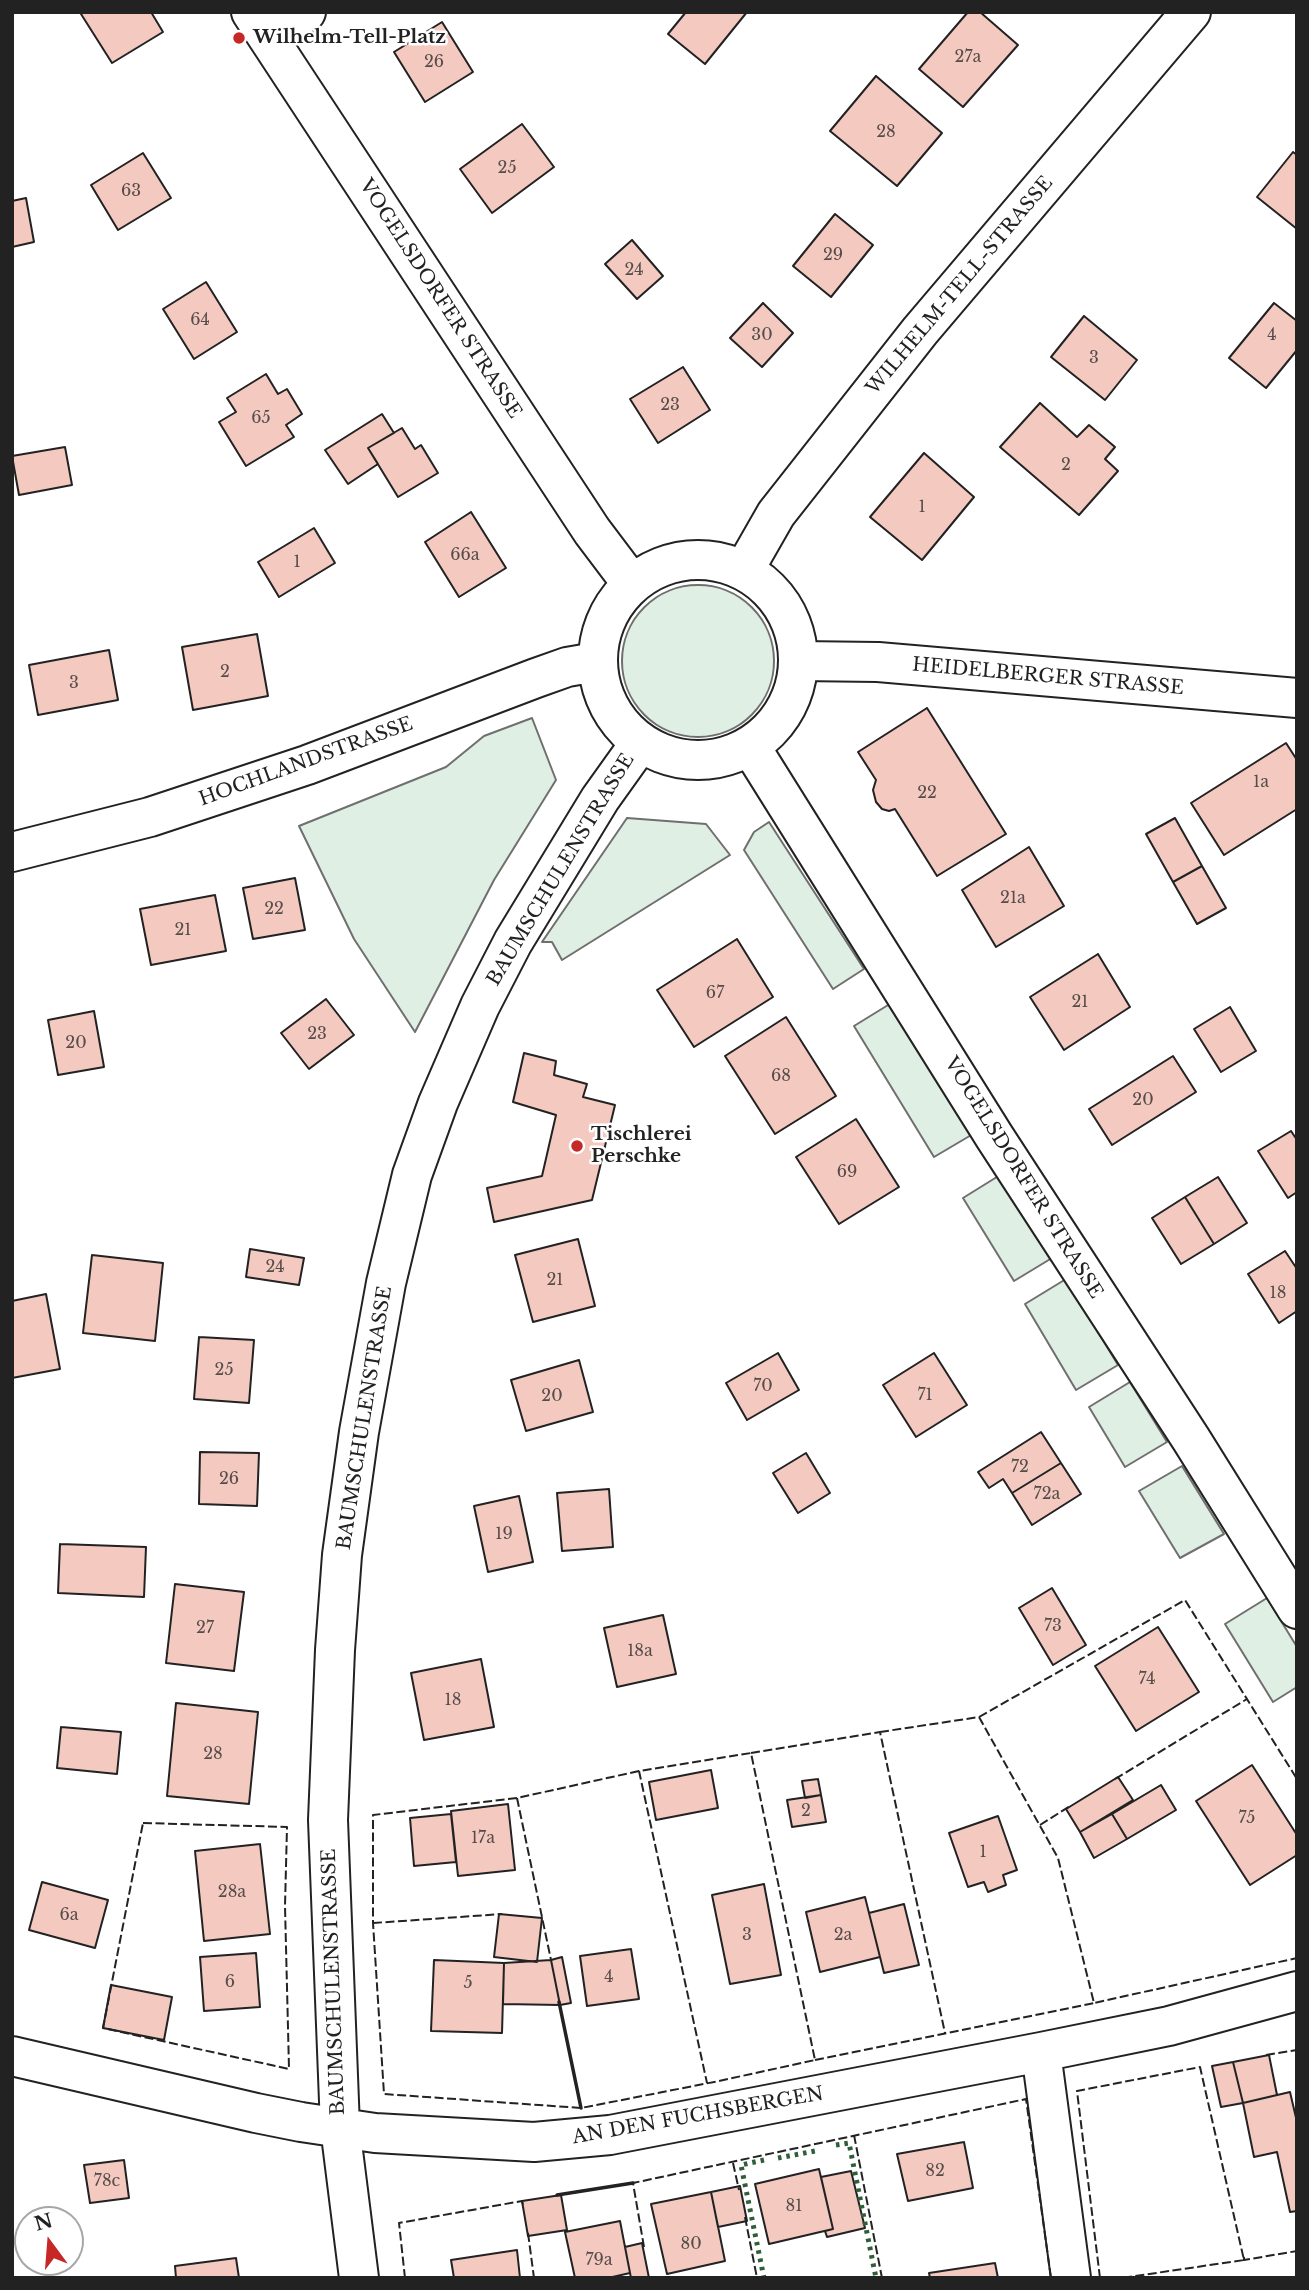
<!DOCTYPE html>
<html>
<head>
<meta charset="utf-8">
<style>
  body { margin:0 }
  #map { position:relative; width:1309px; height:2290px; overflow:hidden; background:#fff; font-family:"Libre Baskerville",serif }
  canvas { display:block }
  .frame { position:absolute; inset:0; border:14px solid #222; pointer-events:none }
  .north { position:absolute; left:14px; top:2206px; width:70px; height:70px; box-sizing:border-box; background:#fff; border:2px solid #a7a7a7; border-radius:50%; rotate:344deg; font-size:19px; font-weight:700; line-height:28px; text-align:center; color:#222 }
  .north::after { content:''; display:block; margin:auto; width:24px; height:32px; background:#c62828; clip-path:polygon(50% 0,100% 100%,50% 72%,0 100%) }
</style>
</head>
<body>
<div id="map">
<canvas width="1309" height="2290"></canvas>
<div class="frame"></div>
<div class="north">N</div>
</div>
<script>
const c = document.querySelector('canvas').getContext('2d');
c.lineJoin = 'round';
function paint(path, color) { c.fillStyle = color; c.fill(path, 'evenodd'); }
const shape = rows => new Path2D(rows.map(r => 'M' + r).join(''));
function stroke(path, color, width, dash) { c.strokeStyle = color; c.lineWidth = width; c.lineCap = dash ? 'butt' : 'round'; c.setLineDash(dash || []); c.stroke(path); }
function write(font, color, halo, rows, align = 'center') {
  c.font = font + ' "Libre Baskerville",serif'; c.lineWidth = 5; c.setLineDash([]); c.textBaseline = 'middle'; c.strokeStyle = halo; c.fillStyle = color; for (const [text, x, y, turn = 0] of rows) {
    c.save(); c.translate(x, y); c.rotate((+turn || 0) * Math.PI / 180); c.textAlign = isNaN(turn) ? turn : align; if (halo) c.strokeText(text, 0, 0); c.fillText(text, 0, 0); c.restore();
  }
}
const green = shape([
  '622 661a76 76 0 1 1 152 0a76 76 0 1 1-152 0Z',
  [532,718,556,780,494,880,415,1032,354,939,299,826,446,767,484,736,532,718],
  [627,818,706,824,730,855,562,960,552,942,542,942,627,818],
  [769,822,864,969,833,989,744,850,754,832,769,822],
  [893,1002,973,1134,934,1157,854,1026,893,1002],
  [1000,1175,1052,1258,1014,1281,963,1198,1000,1175],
  [1066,1279,1118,1365,1076,1390,1025,1304,1066,1279],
  [1130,1382,1167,1442,1125,1467,1089,1407,1130,1382],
  [1182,1466,1224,1534,1180,1558,1139,1491,1182,1466],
  [1267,1598,1297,1647,1297,1687,1273,1702,1225,1624,1267,1598]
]);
paint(green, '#e0efe3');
stroke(green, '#6f6f6f', 2);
const building = shape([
  [84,12,151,12,163,32,112,63,81,14,84,12],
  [686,12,747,12,705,64,668,34,686,12],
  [968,12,980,12,1018,45,963,107,919,69,968,12],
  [442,22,473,72,425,102,394,52,442,22],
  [876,76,942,133,897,186,830,131,876,76],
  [522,124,554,167,492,213,460,169,522,124],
  [1293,152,1297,155,1297,229,1257,197,1293,152],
  [143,153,171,198,118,230,91,185,143,153],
  [26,198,34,242,12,247,12,201,26,198],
  [835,214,873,245,831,297,793,266,835,214],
  [632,240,663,276,637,299,605,264,632,240],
  [206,282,237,332,194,359,163,309,206,282],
  [763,303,793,333,762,367,730,338,763,303],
  [1274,303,1297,321,1297,350,1266,388,1229,358,1274,303],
  [1084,316,1137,360,1105,400,1051,357,1084,316],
  [683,367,710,410,658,443,630,399,683,367],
  [266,374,278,394,287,389,302,414,286,425,294,437,246,466,219,422,236,412,227,398,266,374],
  [1040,403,1077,437,1089,425,1115,447,1105,459,1118,471,1079,515,1000,447,1040,403],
  [382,414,394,433,368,448,378,464,348,484,325,450,382,414],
  [402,428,415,449,421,445,438,473,398,497,368,448,402,428],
  [65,447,72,485,19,495,12,456,65,447],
  [924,453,974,497,922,560,870,517,924,453],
  [471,512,506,568,459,597,425,542,471,512],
  [314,528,335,563,279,597,258,562,314,528],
  [257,634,268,696,193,710,182,647,257,634],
  [109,650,118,700,38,715,29,665,109,650],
  [927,708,1006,834,937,876,895,809,889,811,882,809,876,802,873,790,876,780,858,752,927,708],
  [1286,743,1297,760,1297,809,1224,855,1191,803,1286,743],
  [1175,818,1202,866,1173,882,1146,834,1175,818],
  [1029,847,1064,906,996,947,962,890,1029,847],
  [1202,866,1226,908,1197,924,1173,882,1202,866],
  [295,878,305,930,253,939,243,888,295,878],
  [215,895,226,951,151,965,140,909,215,895],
  [737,939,773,997,694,1047,657,990,737,939],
  [1098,954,1130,1007,1064,1050,1030,997,1098,954],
  [326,999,354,1035,309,1069,281,1033,326,999],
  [1230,1007,1256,1051,1221,1072,1194,1029,1230,1007],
  [94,1011,104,1067,58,1075,48,1020,94,1011],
  [786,1017,836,1096,775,1134,725,1056,786,1017],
  [524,1053,556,1061,554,1075,587,1084,583,1097,615,1105,592,1200,494,1222,487,1188,542,1176,556,1115,513,1102,524,1053],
  [1173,1056,1196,1092,1112,1145,1089,1109,1173,1056],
  [856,1119,899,1187,839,1224,796,1157,856,1119],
  [1291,1131,1297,1140,1297,1192,1288,1198,1258,1151,1291,1131],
  [1218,1177,1247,1223,1214,1244,1185,1197,1218,1177],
  [1185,1197,1214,1244,1181,1264,1152,1218,1185,1197],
  [578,1239,595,1306,533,1322,515,1255,578,1239],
  [250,1249,304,1258,299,1285,246,1277,250,1249],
  [1285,1251,1297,1269,1297,1311,1279,1323,1248,1274,1285,1251],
  [92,1255,163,1263,155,1341,83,1333,92,1255],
  [46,1294,60,1369,12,1378,12,1301,46,1294],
  [199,1337,254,1340,249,1403,194,1399,199,1337],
  [778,1353,799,1390,747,1420,726,1383,778,1353],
  [934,1353,967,1405,916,1437,883,1385,934,1353],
  [579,1360,593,1412,526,1431,511,1380,579,1360],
  [1041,1432,1061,1463,1012,1493,1003,1479,989,1488,978,1472,1041,1432],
  [200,1452,259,1453,257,1506,199,1504,200,1452],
  [806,1453,830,1493,798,1513,773,1473,806,1453],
  [1061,1463,1081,1494,1032,1525,1012,1493,1061,1463],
  [609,1489,613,1547,562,1551,557,1493,609,1489],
  [519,1496,533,1562,488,1572,474,1506,519,1496],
  [60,1544,146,1547,144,1597,58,1593,60,1544],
  [175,1584,244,1592,234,1671,166,1663,175,1584],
  [1052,1588,1086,1645,1053,1665,1019,1608,1052,1588],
  [663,1615,676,1674,617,1687,604,1628,663,1615],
  [1158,1627,1199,1692,1136,1731,1095,1666,1158,1627],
  [481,1659,494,1727,424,1740,411,1673,481,1659],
  [176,1703,258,1712,249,1804,167,1796,176,1703],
  [61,1727,121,1732,117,1774,57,1768,61,1727],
  [1252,1765,1297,1835,1297,1855,1250,1885,1196,1801,1252,1765],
  [711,1770,718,1808,656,1820,649,1782,711,1770],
  [1118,1777,1133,1800,1080,1832,1066,1809,1118,1777],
  [818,1779,821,1795,805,1798,802,1781,818,1779],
  [1161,1785,1176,1810,1127,1839,1112,1814,1161,1785],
  [821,1795,826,1822,792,1827,787,1800,821,1795],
  [508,1804,515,1870,458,1876,451,1811,508,1804],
  [451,1814,456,1862,414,1866,410,1818,451,1814],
  [1112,1814,1127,1839,1094,1858,1080,1832,1112,1814],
  [998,1816,1017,1870,1003,1875,1006,1885,988,1892,984,1882,968,1887,949,1833,998,1816],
  [260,1844,270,1934,204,1941,195,1851,260,1844],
  [42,1882,108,1900,95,1948,29,1930,42,1882],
  [764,1884,781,1975,730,1984,712,1895,764,1884],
  [865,1897,880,1957,820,1972,806,1912,865,1897],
  [904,1904,919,1965,884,1973,869,1913,904,1904],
  [499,1914,542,1918,537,1962,494,1957,499,1914],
  [631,1949,639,1999,587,2006,580,1956,631,1949],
  [256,1953,260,2007,204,2011,200,1957,256,1953],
  [562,1957,571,2003,560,2005,551,1960,562,1957],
  [434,1960,504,1963,502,2033,431,2031,434,1960],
  [551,1960,560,2005,503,2004,504,1963,551,1960],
  [111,1985,172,1997,164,2040,103,2028,111,1985],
  [1269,2055,1277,2095,1243,2103,1233,2062,1269,2055],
  [1233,2062,1243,2103,1221,2107,1212,2066,1233,2062],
  [1290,2092,1297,2122,1297,2211,1290,2212,1277,2152,1254,2157,1243,2103,1290,2092],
  [964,2142,973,2188,908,2201,897,2154,964,2142],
  [124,2160,129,2198,90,2203,84,2165,124,2160],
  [819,2169,833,2229,769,2244,755,2184,819,2169],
  [851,2171,865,2228,827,2237,825,2231,833,2229,821,2177,851,2171],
  [740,2186,747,2221,718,2227,711,2192,740,2186],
  [711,2192,725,2261,667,2274,651,2204,711,2192],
  [561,2195,567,2230,528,2236,522,2201,561,2195],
  [620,2221,630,2273,608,2278,575,2278,565,2232,620,2221],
  [642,2243,649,2278,631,2278,625,2247,642,2243],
  [517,2250,520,2278,454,2278,451,2260,517,2250],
  [236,2258,239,2278,176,2278,175,2266,236,2258],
  [995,2263,998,2278,930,2278,929,2273,995,2263]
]);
paint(building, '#f3c9c0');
stroke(building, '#222', 2);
const minor = shape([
  [251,12,592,531,632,584],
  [268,37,306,12],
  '598 660a100 100 0 1 1 200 0a100 100 0 1 1-200 0Z',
  [744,570,776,514,920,331,1191,12],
  [799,661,878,662,1297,698],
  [750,746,994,1136,1191,1439,1297,1609],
  [12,852,150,817,307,765,536,678,567,667,596,662],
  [1041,2052,1071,2278],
  [12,2056,256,2113,301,2122,375,2133,534,2142,610,2135,1041,2052,1169,2026,1297,1991],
  [359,2278,340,2127,328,1820,335,1650,342,1555,359,1432,386,1283,412,1175,438,1103,480,1006,513,942,600,799,640,743]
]);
stroke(minor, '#222', 42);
stroke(minor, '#fff', 38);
stroke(shape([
  [836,2145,849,2143,876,2278],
  [778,2158,815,2151],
  [764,2160,741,2165,764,2278]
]), '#2f5e38', 5, [3.5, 5]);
stroke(shape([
  [979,1717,1185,1600,1297,1779],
  [880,1732,979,1717,1058,1858,1094,2003,1297,1958],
  [751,1753,880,1732,945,2033],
  [639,1771,517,1798,373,1815,373,1923,384,2094,581,2108,719,2081,815,2060,751,1753,639,1771,707,2083],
  [1115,1779,1247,1699],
  [517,1798,551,1960],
  [143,1823,287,1827,285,1906,289,2069,103,2028,143,1823],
  [1040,1825,1070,1806],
  [373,1923,502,1914],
  [1266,2055,1297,2050],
  [815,2060,1094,2003],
  [854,2135,882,2278],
  [733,2163,739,2190],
  [745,2217,757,2278],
  [528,2233,534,2278],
  [644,2247,633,2183,1026,2099,1051,2278],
  [1244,2257,1244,2260,1297,2251],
  [405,2278,399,2223,522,2201,523,2205],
  [1100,2278,1077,2091,1200,2067,1244,2260,1122,2278]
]), '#222', 2, [9, 3.5]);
stroke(shape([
  [559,2002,581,2108],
  [557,2195,633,2183]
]), '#222', 3.5);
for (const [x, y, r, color] of [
  [239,38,7,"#c62828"],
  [577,1146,7,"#c62828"]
]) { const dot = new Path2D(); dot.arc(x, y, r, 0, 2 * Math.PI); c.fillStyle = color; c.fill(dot); stroke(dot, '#fff', 2.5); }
write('16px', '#564c4a', null, [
  ["27a",968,57],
  ["26",434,62],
  ["28",886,132],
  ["25",507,168],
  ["63",131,191],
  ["29",833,255],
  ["24",634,270],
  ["64",200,320],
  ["30",762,335],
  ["4",1272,335],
  ["3",1094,358],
  ["23",670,405],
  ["65",261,418],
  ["2",1066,465],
  ["1",922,507],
  ["66a",465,555],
  ["1",297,562],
  ["2",225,672],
  ["3",74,683],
  ["1a",1261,782],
  ["22",927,793],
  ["21a",1013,898],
  ["22",274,909],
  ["21",183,930],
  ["67",715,993],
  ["21",1080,1002],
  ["23",317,1034],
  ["20",76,1043],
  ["68",781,1076],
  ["20",1143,1100],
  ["69",847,1172],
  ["24",275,1267],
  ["21",555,1280],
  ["18",1278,1293],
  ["25",224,1370],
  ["70",763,1386],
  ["71",925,1395],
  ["20",552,1396],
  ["72",1020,1467],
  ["26",229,1479],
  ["72a",1047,1494],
  ["19",504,1534],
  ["73",1053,1626],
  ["27",205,1628],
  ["18a",640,1651],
  ["74",1147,1679],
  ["18",453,1700],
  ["28",213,1754],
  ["2",806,1811],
  ["75",1247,1818],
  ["17a",483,1838],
  ["1",983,1852],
  ["28a",232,1892],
  ["6a",69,1915],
  ["3",747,1935],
  ["2a",843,1935],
  ["4",609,1977],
  ["6",230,1982],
  ["5",468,1983],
  ["82",935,2171],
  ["78c",107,2181],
  ["81",794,2206],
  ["80",691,2244],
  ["79a",599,2260]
]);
write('bold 19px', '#222', '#fff', [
  ["Wilhelm-Tell-Platz",253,38],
  ["Tischlerei",591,1135],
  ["Perschke",591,1157]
], 'left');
write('19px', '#222', '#fff', [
  ["WILHELM-TELL-STRASSE",960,286,-50],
  ["VOGELSDORFER STRASSE",440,299,57],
  ["HEIDELBERGER STRASSE",1048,677,5],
  ["HOCHLANDSTRASSE",306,762,-20],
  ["BAUMSCHULENSTRASSE",561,870,-59],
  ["VOGELSDORFER STRASSE",1023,1178,58],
  ["BAUMSCHULENSTRASSE",365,1418,-81],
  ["BAUMSCHULENSTRASSE",334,1982,-92],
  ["AN DEN FUCHSBERGEN",698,2116,-10]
]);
</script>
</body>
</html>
